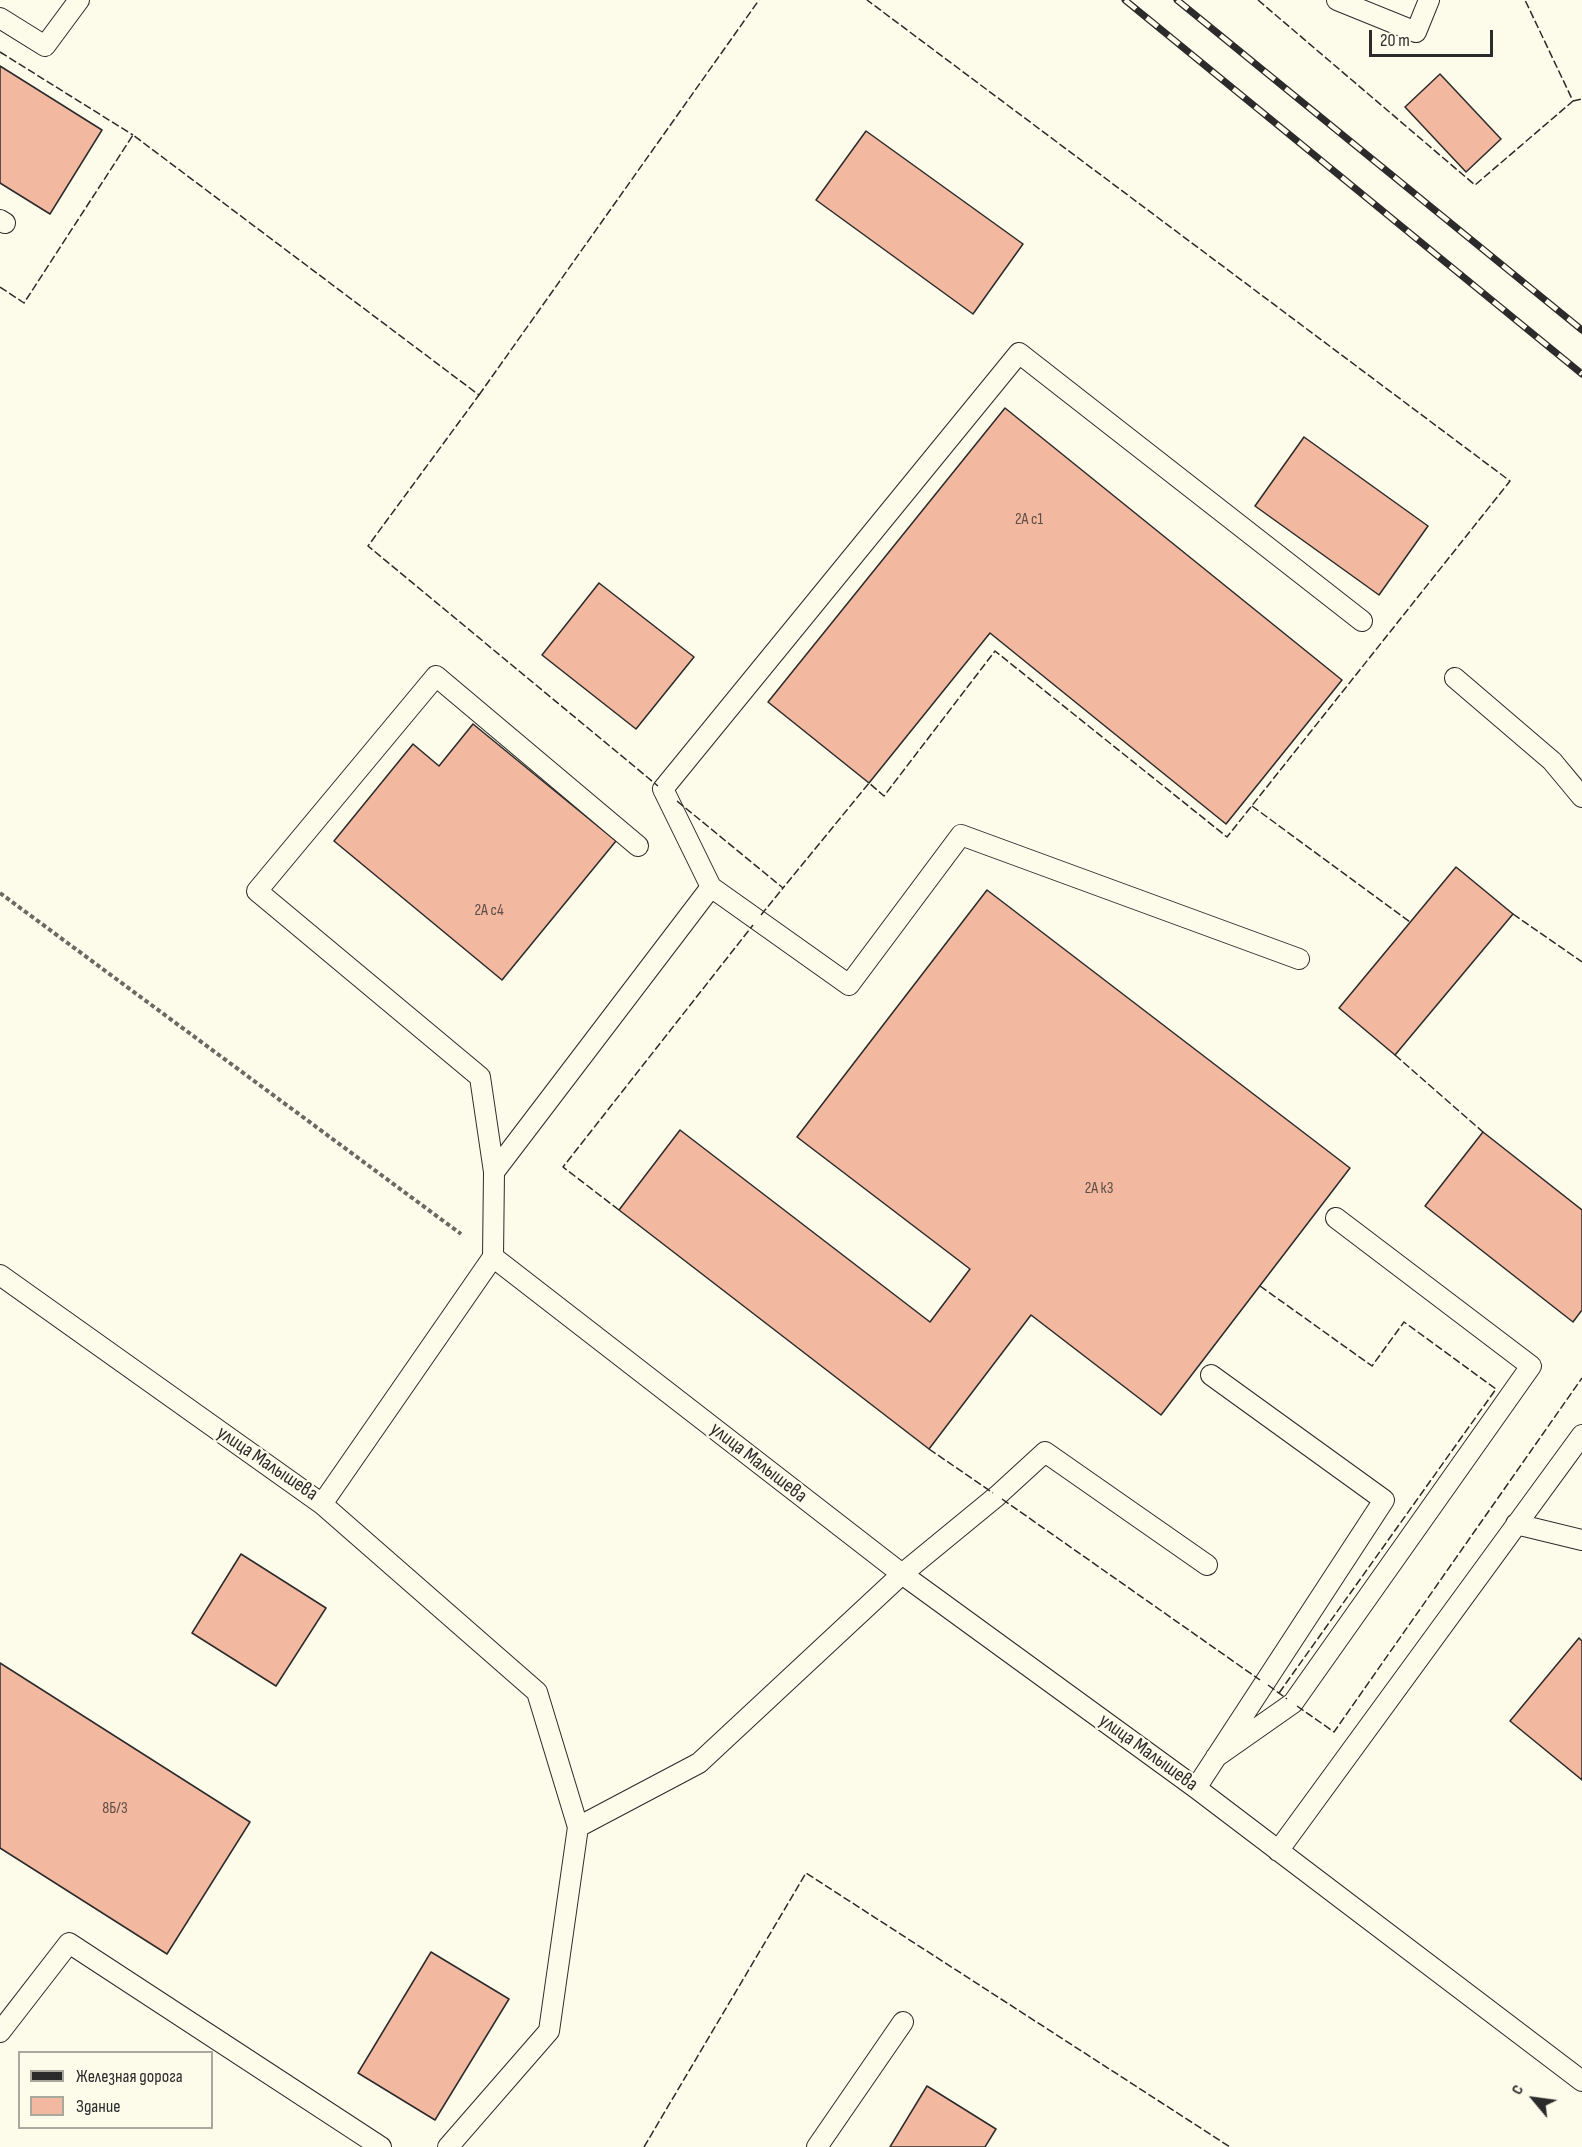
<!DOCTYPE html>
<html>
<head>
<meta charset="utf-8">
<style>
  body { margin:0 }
  #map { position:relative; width:1582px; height:2147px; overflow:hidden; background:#fdfbea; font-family:"Sofia Sans Condensed",sans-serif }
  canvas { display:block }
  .legend { position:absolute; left:18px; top:2051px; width:195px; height:78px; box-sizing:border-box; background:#fdfbea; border:2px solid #a9a89e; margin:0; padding:8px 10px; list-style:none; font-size:18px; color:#2b2b2b }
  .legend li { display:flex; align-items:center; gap:12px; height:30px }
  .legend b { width:30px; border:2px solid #a9a89e }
  .north { position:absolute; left:1504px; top:2069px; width:60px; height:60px; -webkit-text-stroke:4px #fdfbea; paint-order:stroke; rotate:299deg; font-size:16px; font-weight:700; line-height:24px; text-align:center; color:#2b2b2b }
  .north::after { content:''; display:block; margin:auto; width:21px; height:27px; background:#2b2b2b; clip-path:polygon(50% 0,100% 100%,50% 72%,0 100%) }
  .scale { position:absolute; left:1369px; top:30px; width:124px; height:27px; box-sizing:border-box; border:3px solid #2b2b2b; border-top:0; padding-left:8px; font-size:18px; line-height:21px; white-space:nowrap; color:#2b2b2b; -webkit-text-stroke:4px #fdfbea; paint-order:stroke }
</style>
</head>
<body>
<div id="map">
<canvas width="1582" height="2147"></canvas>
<ul class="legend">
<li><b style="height:8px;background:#2b2b2b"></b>Железная дорога</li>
<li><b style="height:16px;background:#f2b8a0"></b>Здание</li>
</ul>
<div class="north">С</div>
<div class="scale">20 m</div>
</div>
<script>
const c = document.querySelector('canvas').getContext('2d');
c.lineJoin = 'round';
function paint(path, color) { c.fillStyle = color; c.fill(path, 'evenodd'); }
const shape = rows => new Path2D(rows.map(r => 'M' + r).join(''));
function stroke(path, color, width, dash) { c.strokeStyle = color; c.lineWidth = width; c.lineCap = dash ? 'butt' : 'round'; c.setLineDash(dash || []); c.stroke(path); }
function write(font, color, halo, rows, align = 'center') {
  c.font = font + ' "Sofia Sans Condensed",sans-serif'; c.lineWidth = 4.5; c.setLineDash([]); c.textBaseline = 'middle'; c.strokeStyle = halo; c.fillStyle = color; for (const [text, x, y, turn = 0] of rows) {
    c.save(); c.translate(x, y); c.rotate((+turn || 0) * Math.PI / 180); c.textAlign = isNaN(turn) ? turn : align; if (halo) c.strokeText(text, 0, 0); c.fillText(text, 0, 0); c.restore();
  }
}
const building = shape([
  [0,66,102,130,50,214,0,183,0,66],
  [1440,74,1501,139,1466,172,1405,107,1440,74],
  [866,131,1023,244,973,314,816,200,866,131],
  [1005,408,1342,680,1226,824,990,633,869,783,768,702,1005,408],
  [1304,437,1428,526,1379,595,1255,506,1304,437],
  [599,583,694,657,636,729,542,655,599,583],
  [473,724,616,841,502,980,334,841,413,744,439,766,473,724],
  [1456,867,1513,914,1395,1055,1339,1008,1456,867],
  [987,890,1350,1168,1161,1415,1031,1315,929,1449,619,1210,680,1130,930,1322,970,1269,797,1137,987,890],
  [1483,1132,1582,1210,1582,1310,1573,1322,1425,1206,1483,1132],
  [241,1554,326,1608,276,1686,192,1633,241,1554],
  [1579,1638,1582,1641,1582,1780,1510,1721,1579,1638],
  [0,1663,250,1822,167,1954,0,1848,0,1663],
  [431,1952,509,1999,435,2120,358,2073,431,1952],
  [927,2086,996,2129,985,2147,890,2147,927,2086]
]);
paint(building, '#f2b8a0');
stroke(building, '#2b2b2b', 1.5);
const service = shape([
  [1337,0,1416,32,1429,0],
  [0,18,45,46,79,0],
  [0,220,5,223],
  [1455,678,1552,761,1582,797],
  [711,887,849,985,961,835,1299,959],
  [494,1172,480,1077,257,891,436,676,638,846],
  [493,1257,494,1172,711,887,663,789,1019,353,1362,621],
  [0,1275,322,1504,493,1257,902,1574,1196,1788,1582,2081],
  [322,1504,537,1692,578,1827,549,2031,448,2147],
  [1516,1524,1582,1540],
  [1216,1757,1293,1703,1531,1366,1336,1218],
  [1196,1788,1384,1500,1211,1375],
  [578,1827,699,1763,902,1574,997,1496,1045,1452,1207,1565],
  [1278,1851,1582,1435],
  [0,2032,69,1943,381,2147],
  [817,2147,903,2022]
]);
stroke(service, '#2b2b2b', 22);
stroke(shape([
  [0,893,461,1234]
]), '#6a6964', 4, [4.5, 3]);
stroke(service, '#fdfbea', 20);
const rail = shape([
  [1125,0,1582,374],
  [1177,0,1582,330]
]);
stroke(rail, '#2b2b2b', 7);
stroke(rail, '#fdfbea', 4.5, [14]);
stroke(shape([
  [1258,0,1475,185,1573,101,1525,0],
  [0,52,133,135],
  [1573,101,1582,99],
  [0,287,24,303,133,135,479,395,368,546,658,786],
  [479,395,759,0],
  [677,801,783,888,869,783,884,796,995,651,1227,837,1510,481,867,0],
  [1252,806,1410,922],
  [1513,914,1582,962],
  [761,915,783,888],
  [1395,1055,1483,1132],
  [619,1210,563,1167,753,925],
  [1260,1286,1372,1366,1404,1322,1496,1389,1279,1693],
  [929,1449,993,1493],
  [1002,1499,1260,1680],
  [1268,1685,1287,1699],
  [1297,1706,1334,1732,1582,1378],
  [644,2147,806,1873,1230,2147]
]), '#2b2b2b', 1.5, [8, 3]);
write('16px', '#5d4e48', null, [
  ["2А с1",1029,520],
  ["2А с4",489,911],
  ["2А к3",1099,1189],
  ["8Б/3",115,1809]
]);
write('20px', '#2b2b2b', '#fdfbea', [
  ["улица Малышева",758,1463,38],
  ["улица Малышева",267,1464,34],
  ["улица Малышева",1148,1753,36]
]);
</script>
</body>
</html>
